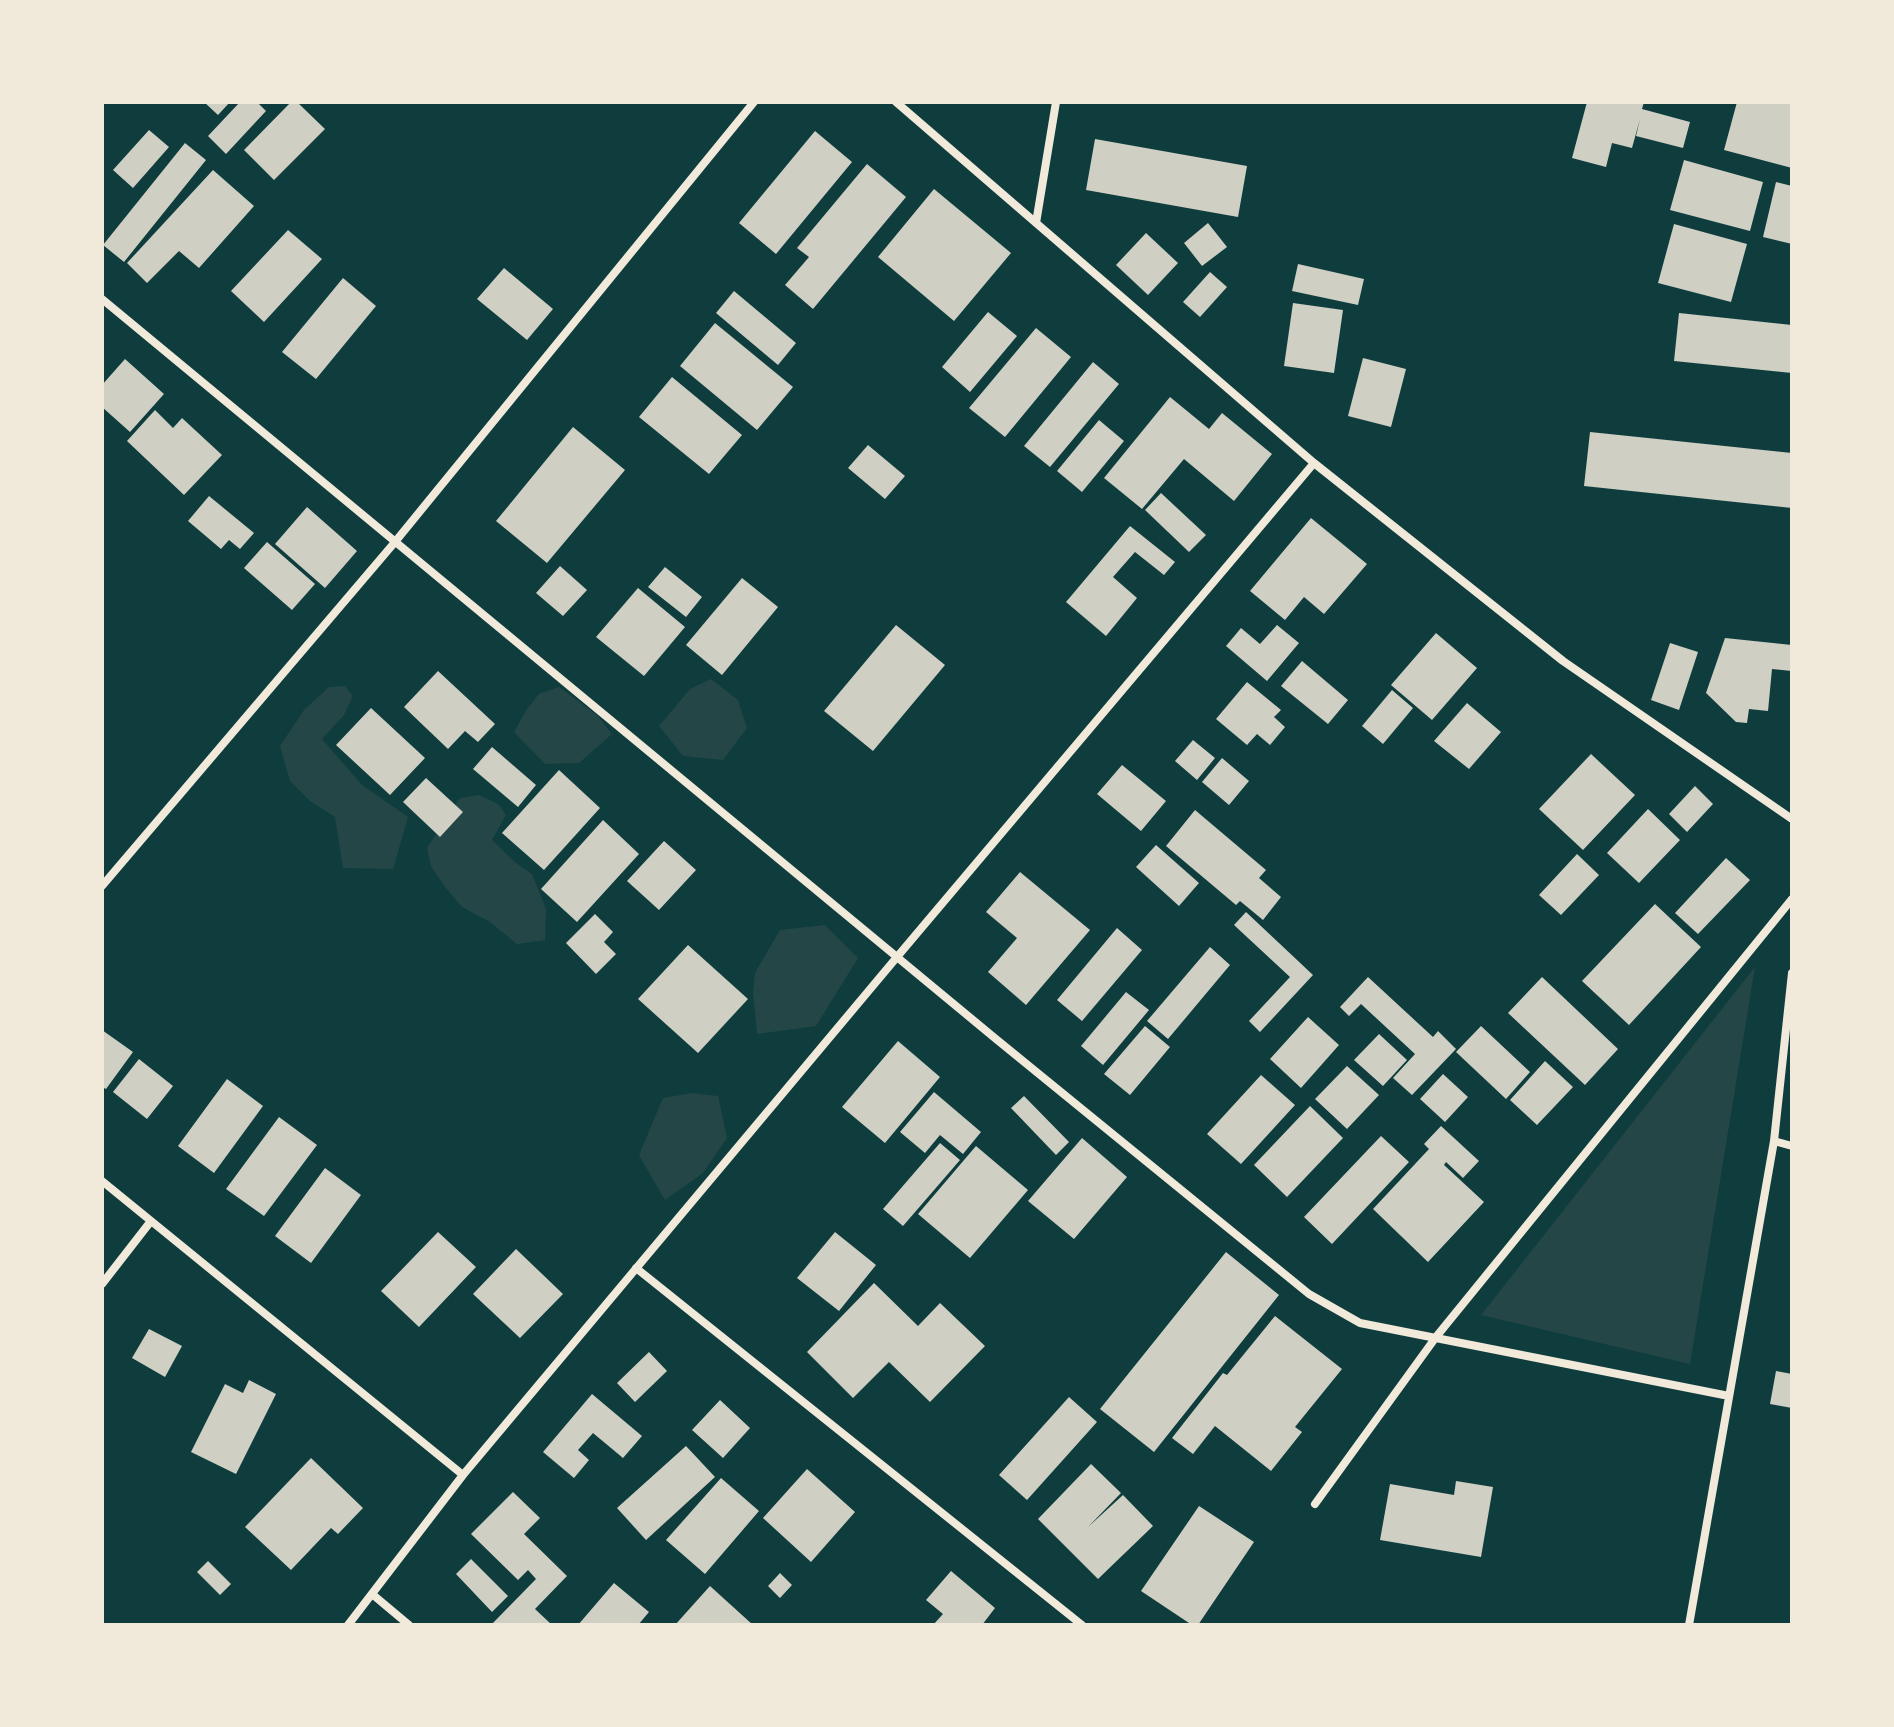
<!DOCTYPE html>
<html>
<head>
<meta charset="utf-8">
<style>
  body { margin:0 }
  #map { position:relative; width:1894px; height:1727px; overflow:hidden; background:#0f3d3e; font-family:"PT Sans",sans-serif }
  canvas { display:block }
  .frame { position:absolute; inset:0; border:104px solid #f1e9da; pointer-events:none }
</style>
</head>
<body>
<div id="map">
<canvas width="1894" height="1727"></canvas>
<div class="frame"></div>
</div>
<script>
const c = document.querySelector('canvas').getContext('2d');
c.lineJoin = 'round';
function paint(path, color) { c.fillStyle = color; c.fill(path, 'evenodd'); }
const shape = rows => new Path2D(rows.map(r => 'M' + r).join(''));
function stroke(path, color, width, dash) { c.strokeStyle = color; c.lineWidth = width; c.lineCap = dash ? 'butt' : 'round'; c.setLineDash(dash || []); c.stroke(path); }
paint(shape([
  [711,679,738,700,747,728,723,760,683,756,659,726,690,689],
  [345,686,353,696,344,715,322,739,362,785,408,817,393,869,343,868,335,817,310,801,290,781,280,746,304,710,329,687],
  [559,687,597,715,612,734,579,763,545,764,514,732,527,709,539,694],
  [479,795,498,804,506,815,492,840,516,863,532,874,546,909,545,940,517,944,490,922,462,907,445,887,431,866,427,848,460,798],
  [825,925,858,958,816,1026,757,1034,753,993,755,973,780,930],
  [1755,967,1690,1364,1481,1315],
  [692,1093,718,1096,727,1138,703,1173,665,1200,639,1155,663,1098]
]), '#244646');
paint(shape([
  [204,102,230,102,218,115],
  [240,102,257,102,266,111,226,154,208,136],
  [291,102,297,102,325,129,274,180,244,150],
  [1587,102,1644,102,1642,109,1690,122,1683,148,1636,136,1640,119,1632,148,1612,143,1606,167,1572,158],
  [1737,102,1792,102,1792,168,1724,150],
  [149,130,169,147,133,188,113,170],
  [815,131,852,162,776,254,739,223],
  [1095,139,1247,166,1238,217,1086,190],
  [185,143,206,160,124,262,103,245],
  [1684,160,1763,182,1750,231,1670,210],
  [867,164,906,197,813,309,785,285,809,257,797,248],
  [213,170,254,206,199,268,179,251,147,283,127,263],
  [1776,182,1792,186,1792,244,1763,237],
  [934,189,1011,253,954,321,878,257],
  [1208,223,1227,247,1202,266,1184,243],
  [1674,224,1747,244,1731,302,1658,283],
  [288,230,322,259,264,322,231,291],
  [1146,233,1178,263,1148,295,1116,265],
  [1298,264,1364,279,1358,305,1292,291],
  [504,268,553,309,527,340,477,299],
  [1210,272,1227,287,1200,317,1183,302],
  [343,278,376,306,316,379,282,352],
  [734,291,796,343,778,365,716,313],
  [1293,303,1343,310,1334,373,1284,366],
  [988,312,1017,336,970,392,942,367],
  [1679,313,1792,325,1792,373,1674,361],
  [715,323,793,387,757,430,680,366],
  [1036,328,1071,357,1005,437,969,408],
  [1363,358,1406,369,1391,427,1348,416],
  [125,359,164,394,130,432,102,407,102,385],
  [1093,362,1119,384,1050,467,1024,446],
  [672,377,742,435,709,474,639,417],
  [1170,397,1209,429,1222,413,1272,454,1234,501,1184,459,1142,509,1104,478],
  [155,410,173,428,182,418,222,455,184,495,127,441],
  [1099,420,1124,441,1082,492,1057,471],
  [573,427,625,470,547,563,496,521],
  [1590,432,1792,453,1792,508,1584,486],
  [868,445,905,476,885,499,848,468],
  [1161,493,1206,535,1189,552,1145,510],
  [209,496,254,533,240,549,229,540,221,549,188,521],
  [307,507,357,551,325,588,275,544],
  [1311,518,1367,564,1324,614,1304,597,1285,620,1250,591],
  [1130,526,1175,562,1164,575,1135,552,1113,577,1137,598,1106,636,1066,602],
  [267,542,315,584,292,610,244,568],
  [560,566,587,590,563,616,536,593],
  [665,567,702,597,686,617,648,587],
  [742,578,778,607,722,675,686,645],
  [638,588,685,627,644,676,596,637],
  [896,625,945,665,873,751,824,711],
  [1277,625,1299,643,1267,681,1226,646,1241,628,1260,644],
  [1436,633,1477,668,1432,720,1391,685],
  [1725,638,1792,645,1792,671,1772,669,1768,711,1749,709,1747,723,1736,722,1706,693],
  [1670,643,1698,652,1679,710,1651,700],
  [1302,661,1348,700,1328,724,1281,686],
  [438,671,495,724,478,742,465,731,448,749,404,707],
  [1247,682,1281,710,1274,717,1285,727,1270,745,1257,734,1247,745,1216,719],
  [1392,690,1413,708,1383,744,1362,726],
  [1467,703,1501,732,1469,769,1434,741],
  [371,708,425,758,390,795,336,745],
  [1193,740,1215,758,1197,780,1175,761],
  [492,747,536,785,518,807,473,769],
  [1591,754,1635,795,1583,850,1539,809],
  [1222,758,1249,781,1229,805,1202,782],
  [1122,765,1166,801,1141,831,1097,794],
  [559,770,600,808,544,870,502,833],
  [426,778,463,812,440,837,403,802],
  [1695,786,1713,804,1687,832,1669,814],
  [1648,809,1680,840,1639,883,1607,853],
  [1195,810,1266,870,1259,878,1281,897,1263,920,1240,901,1236,905,1166,846],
  [603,820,639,854,577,922,541,889],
  [664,841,696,870,659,910,627,881],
  [1156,845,1199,883,1179,906,1136,867],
  [1577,854,1599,875,1561,915,1539,895],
  [1726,858,1750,880,1698,934,1675,913],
  [1020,872,1090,930,1026,1005,988,972,1017,938,986,912],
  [1655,904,1701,947,1629,1025,1582,981],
  [1246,912,1313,975,1260,1032,1249,1021,1290,977,1234,925],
  [595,914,613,932,604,942,616,954,596,974,566,943],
  [1117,928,1142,950,1082,1021,1057,1000],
  [688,945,748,999,698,1053,638,999],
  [1210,947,1230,965,1168,1039,1147,1021],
  [1368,977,1433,1037,1438,1031,1456,1049,1412,1095,1393,1078,1415,1054,1361,1004,1349,1016,1340,1007],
  [1542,977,1618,1049,1585,1085,1508,1013],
  [1126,992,1149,1010,1103,1065,1081,1046],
  [1308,1017,1339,1045,1301,1088,1270,1059],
  [1145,1026,1170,1047,1130,1095,1104,1074],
  [1481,1026,1530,1072,1506,1099,1456,1052],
  [102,1030,133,1052,106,1089,102,1087],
  [1379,1034,1407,1060,1383,1086,1354,1060],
  [898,1041,940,1077,885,1143,842,1107],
  [139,1059,173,1086,147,1119,113,1092],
  [1545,1061,1573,1087,1537,1125,1510,1100],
  [1347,1066,1379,1095,1347,1129,1315,1099],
  [1443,1074,1468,1097,1445,1122,1420,1099],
  [1261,1075,1295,1105,1241,1164,1207,1134],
  [227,1079,263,1106,214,1173,178,1146],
  [934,1092,981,1132,963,1154,940,1135,925,1153,900,1132],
  [1024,1096,1069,1142,1056,1155,1011,1108],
  [1310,1106,1343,1138,1287,1197,1254,1165],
  [279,1117,317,1145,264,1216,226,1189],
  [1441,1126,1479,1161,1463,1178,1446,1162,1444,1165,1484,1202,1428,1262,1373,1209,1429,1149,1424,1144],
  [1381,1136,1409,1162,1332,1244,1304,1217],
  [1082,1138,1127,1177,1074,1239,1028,1201],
  [940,1143,960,1160,903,1226,883,1209],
  [976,1146,1028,1190,970,1258,918,1214],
  [325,1168,361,1195,311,1263,275,1236],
  [438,1232,476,1267,419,1327,381,1291],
  [835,1232,876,1265,839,1311,797,1278],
  [516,1249,563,1294,520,1338,473,1294],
  [1226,1252,1279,1295,1154,1452,1100,1409],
  [874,1283,918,1326,940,1303,985,1346,930,1402,889,1362,853,1398,807,1352],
  [1275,1316,1342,1369,1295,1427,1302,1432,1271,1471,1215,1426,1193,1454,1172,1438,1223,1373,1227,1375],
  [149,1329,182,1346,165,1377,132,1358],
  [649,1352,667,1371,635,1402,617,1383],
  [1776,1371,1792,1374,1792,1408,1770,1404],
  [249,1380,276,1394,236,1474,191,1452,225,1384,243,1393],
  [592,1394,642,1436,623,1458,593,1433,578,1450,589,1460,574,1478,543,1452],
  [1069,1397,1097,1422,1027,1500,999,1475],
  [720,1400,750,1428,723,1458,692,1430],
  [686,1446,715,1477,646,1540,617,1508],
  [311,1458,363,1508,338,1534,331,1528,291,1570,245,1527],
  [1091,1464,1121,1493,1088,1527,1123,1495,1153,1526,1098,1579,1038,1519],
  [807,1469,855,1512,811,1562,763,1518],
  [721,1478,759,1511,705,1574,666,1540],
  [1456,1481,1493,1487,1481,1557,1380,1540,1390,1484,1454,1495],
  [513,1492,540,1518,524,1534,567,1576,535,1609,552,1625,491,1625,536,1579,528,1570,518,1580,471,1534],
  [1199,1506,1254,1542,1198,1625,1192,1625,1141,1591],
  [471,1559,508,1596,492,1612,456,1574],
  [208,1561,231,1584,220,1595,197,1572],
  [951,1571,995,1608,982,1625,933,1625,943,1614,926,1600],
  [780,1573,792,1585,780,1598,768,1586],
  [614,1583,649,1612,638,1625,578,1625],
  [710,1586,753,1625,675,1625]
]), '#cfcfc3');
stroke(shape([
  [896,102,1314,463,1563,661,1792,819],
  [1036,223,1056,102],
  [102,299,996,1039,1309,1294,1360,1323,1729,1396],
  [102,886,395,542,754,102],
  [1774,1141,1792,1146],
  [102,1181,463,1475],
  [636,1268,1082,1625],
  [102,1284,151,1221],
  [1315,1504,1436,1337,1792,899],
  [372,1594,409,1625],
  [348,1625,463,1475,897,957,1314,463],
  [1689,1625,1774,1141,1792,973]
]), '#f1e9da', 8);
</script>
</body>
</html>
